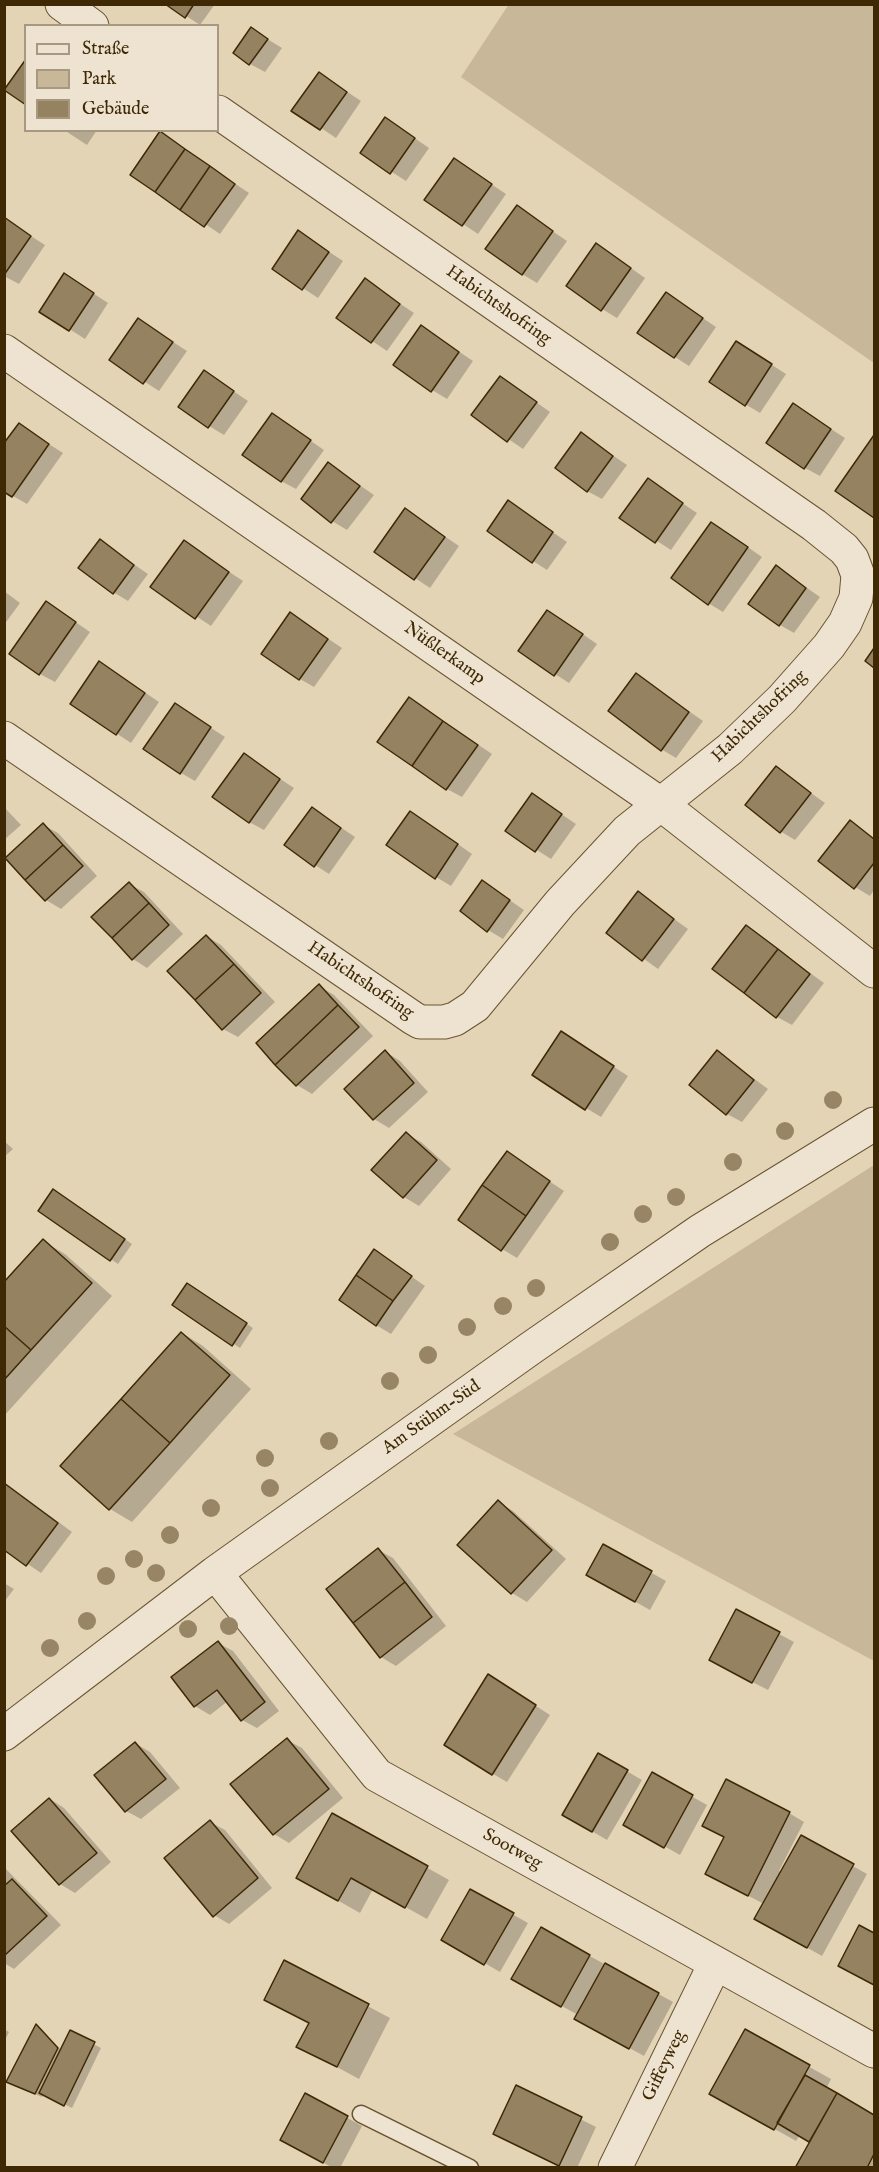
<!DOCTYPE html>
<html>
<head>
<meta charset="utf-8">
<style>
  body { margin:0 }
  #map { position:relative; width:879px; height:2172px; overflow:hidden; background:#e4d4b6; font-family:"IM FELL English",serif }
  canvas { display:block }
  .frame { position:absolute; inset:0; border:6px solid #3f2905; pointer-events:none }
  .legend { position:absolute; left:24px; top:24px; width:195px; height:108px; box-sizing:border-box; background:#ede3d0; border:2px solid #a7997f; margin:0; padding:8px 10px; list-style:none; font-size:18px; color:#3f2905 }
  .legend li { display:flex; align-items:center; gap:12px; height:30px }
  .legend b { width:30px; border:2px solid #a7997f }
</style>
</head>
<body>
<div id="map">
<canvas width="879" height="2172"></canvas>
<div class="frame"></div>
<ul class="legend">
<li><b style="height:8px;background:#ede3d0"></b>Straße</li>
<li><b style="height:16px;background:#c8b798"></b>Park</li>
<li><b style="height:16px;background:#958261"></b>Gebäude</li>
</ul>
</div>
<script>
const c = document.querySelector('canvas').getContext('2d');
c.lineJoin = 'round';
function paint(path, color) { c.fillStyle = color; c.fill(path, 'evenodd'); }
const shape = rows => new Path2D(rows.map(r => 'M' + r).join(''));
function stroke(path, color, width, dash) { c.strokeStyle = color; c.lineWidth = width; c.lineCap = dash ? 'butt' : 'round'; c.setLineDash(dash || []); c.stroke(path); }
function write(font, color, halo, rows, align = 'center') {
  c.font = font + ' "IM FELL English",serif'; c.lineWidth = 5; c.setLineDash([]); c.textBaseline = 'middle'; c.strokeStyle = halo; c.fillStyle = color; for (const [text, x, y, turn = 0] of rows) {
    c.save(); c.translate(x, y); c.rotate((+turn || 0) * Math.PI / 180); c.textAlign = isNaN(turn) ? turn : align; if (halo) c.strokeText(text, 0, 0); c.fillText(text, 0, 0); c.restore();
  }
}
paint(shape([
  [509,4,874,5,874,363,461,77],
  [874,1165,874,1661,453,1434]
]), '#c8b798');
paint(shape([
  [168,4,215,4,200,25],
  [251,29,282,48,265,72,250,64],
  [334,83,361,101,336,138,294,110],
  [400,128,429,148,406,181,362,153],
  [64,130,97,130,87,145],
  [161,134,249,193,220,234,132,175],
  [455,160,506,194,478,234,427,200],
  [517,207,567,241,537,283,522,274],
  [4,219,45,245,19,284,4,276],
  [299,232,343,261,318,298,274,269],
  [611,254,645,278,617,318,602,309],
  [365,280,414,313,387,351,338,318],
  [79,284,108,303,85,339,41,311],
  [667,294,716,327,689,366,675,357],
  [139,320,187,351,159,391,111,360],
  [436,336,473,361,447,399,432,390],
  [752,352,786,374,760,413,745,404],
  [205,372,248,401,224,435,209,426],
  [501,377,550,412,523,449,473,415],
  [794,405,845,438,820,476,805,468],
  [273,415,324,450,296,489,281,481],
  [19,425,63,453,27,504,13,496],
  [581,434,627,465,602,499,587,491],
  [874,438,874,517,837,491],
  [329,464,374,495,347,530,332,521],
  [648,480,697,513,671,550,621,518],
  [509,502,567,542,547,570,533,561],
  [406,510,459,546,430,588,376,552],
  [726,532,762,557,723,612,708,603],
  [100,541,148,574,128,601,113,592],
  [184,542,243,581,211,626,152,587],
  [777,567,820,597,794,633,780,625],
  [4,591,20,603,4,625],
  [61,612,90,632,55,682,40,674],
  [291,614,342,648,314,687,300,679],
  [562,620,597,644,569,683,555,674],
  [115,672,159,702,131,743,72,704],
  [637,675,703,721,676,758,661,749],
  [410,699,492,754,462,797,447,789],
  [176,705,225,737,195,781,181,773],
  [244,755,294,788,264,830,249,822],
  [776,768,825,803,795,840,780,831],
  [533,795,576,824,551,859,507,831],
  [4,807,21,825,4,840],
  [312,808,355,837,329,874,315,865],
  [425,821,472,854,451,886,436,877],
  [850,822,874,838,874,890,870,896,855,887],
  [43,825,58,833,97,876,61,909,46,900,7,858],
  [483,882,524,910,503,939,488,930],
  [129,884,144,892,183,934,147,968,133,959],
  [638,893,688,929,658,969,608,933],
  [746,927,824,983,792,1025,777,1017],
  [206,936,221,945,275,1002,238,1037,223,1029],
  [319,986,334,995,373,1036,312,1094,297,1085,258,1043],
  [576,1042,628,1076,601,1117,586,1108],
  [386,1052,400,1061,428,1092,389,1128,374,1119,346,1089],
  [718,1052,768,1089,742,1122,727,1114],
  [406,1134,421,1142,451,1169,419,1206,404,1197,373,1170],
  [4,1141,13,1149,4,1157],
  [507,1153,564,1191,517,1258,502,1249],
  [61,1195,132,1244,118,1264,40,1211],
  [43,1241,65,1254,112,1296,4,1416,4,1284],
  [375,1251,425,1286,391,1334,376,1325],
  [194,1289,253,1328,240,1348,174,1305],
  [182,1333,203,1346,251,1389,132,1522,110,1509,63,1466],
  [4,1482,72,1532,41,1573,4,1548],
  [498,1502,513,1511,566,1559,527,1602,512,1593,459,1545],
  [604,1546,666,1581,650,1610,588,1575],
  [378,1550,393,1558,446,1626,396,1666,381,1657,328,1590],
  [4,1583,14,1589,4,1602],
  [779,1634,794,1642,768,1690,725,1668],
  [218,1643,233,1651,279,1711,257,1728,242,1720,228,1701,210,1715,195,1706,173,1677],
  [503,1685,550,1715,507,1782,493,1774],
  [287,1740,302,1748,343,1798,289,1843,274,1834,233,1784],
  [135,1743,150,1752,180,1788,141,1819,126,1811],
  [599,1755,642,1780,607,1840,564,1815],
  [652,1774,707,1805,680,1855,625,1824],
  [50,1799,64,1808,111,1862,75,1893,60,1884,13,1831],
  [789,1813,804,1822,779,1871,782,1872,801,1837,867,1874,822,1956,756,1919,764,1904,722,1882],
  [333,1815,449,1880,427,1919,373,1889,360,1913,298,1878],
  [210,1822,225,1830,272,1888,229,1924,214,1915],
  [4,1867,61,1925,14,1969,4,1963],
  [471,1891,528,1923,500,1972,443,1939],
  [860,1927,874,1934,874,1984,855,1974],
  [541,1929,673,2002,644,2056,591,2027,578,2015,513,1979],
  [285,1962,390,2018,359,2079,298,2046,310,2023],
  [37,2026,61,2050,70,2032,101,2048,72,2108,44,2094,42,2097,15,2086],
  [4,2029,9,2032,4,2042],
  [745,2031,831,2079,826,2089,874,2116,874,2168,797,2168,811,2141,800,2135,796,2141,711,2093],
  [517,2087,596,2127,577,2168,563,2168,510,2142],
  [306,2095,362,2126,340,2168,333,2168,297,2148]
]), '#0003');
const building = shape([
  [165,4,194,4,185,18,165,4],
  [251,27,268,39,249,65,233,53,251,27],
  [26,59,26,105,4,90,26,59],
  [319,72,347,92,320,130,291,111,319,72],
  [385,117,415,138,390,174,360,153,385,117],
  [160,131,185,149,155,192,130,175,160,131],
  [185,149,210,166,180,210,155,192,185,149],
  [454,158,492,184,462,226,424,200,454,158],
  [210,166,235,184,204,227,180,210,210,166],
  [517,205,553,231,522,275,485,249,517,205],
  [4,217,31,236,4,275,4,217],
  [298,230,329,252,302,290,272,269,298,230],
  [596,243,631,268,601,311,566,286,596,243],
  [64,273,94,293,69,331,39,312,64,273],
  [365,278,400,304,371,343,336,318,365,278],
  [666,292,703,318,674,358,637,333,666,292],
  [138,318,173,342,143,384,109,360,138,318],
  [421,325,459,352,431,392,393,365,421,325],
  [736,341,772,364,745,406,709,382,736,341],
  [204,370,234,391,208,428,178,407,204,370],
  [500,376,537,402,507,442,471,415,500,376],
  [793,403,831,429,804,469,766,443,793,403],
  [272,413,311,440,281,482,242,455,272,413],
  [19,423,49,444,12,497,4,492,4,443,19,423],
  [581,432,613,456,587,492,555,468,581,432],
  [874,435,874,518,835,491,874,435],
  [328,462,360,486,331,523,301,499,328,462],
  [648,478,683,503,655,543,619,518,648,478],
  [508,500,553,532,532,563,487,531,508,500],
  [405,508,445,537,414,580,374,552,405,508],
  [711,522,748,547,708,605,671,578,711,522],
  [100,539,134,565,113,594,78,568,100,539],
  [184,540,229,572,195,619,150,587,184,540],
  [776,565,806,588,779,626,748,604,776,565],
  [46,601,76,622,39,675,9,654,46,601],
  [547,610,583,634,554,676,518,651,547,610],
  [290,612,328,639,299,680,261,654,290,612],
  [874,648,874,668,865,661,874,648],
  [99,661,145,693,116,735,70,704,99,661],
  [636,673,689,712,661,751,608,711,636,673],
  [409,697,443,721,412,766,377,742,409,697],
  [175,703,211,727,180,774,143,749,175,703],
  [443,721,478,745,446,790,412,766,443,721],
  [244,753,280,779,249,823,212,797,244,753],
  [776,766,811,793,780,833,745,805,776,766],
  [532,793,562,814,535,852,505,831,532,793],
  [312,807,341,828,314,867,284,845,312,807],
  [410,811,458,844,435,879,386,845,410,811],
  [850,820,874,839,874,863,854,889,818,861,850,820],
  [43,823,63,845,25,880,5,858,43,823],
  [63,845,83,866,45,901,25,880,63,845],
  [482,880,510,900,487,932,460,911,482,880],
  [129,882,149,903,112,938,91,917,129,882],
  [638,891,674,919,642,961,606,933,638,891],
  [149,903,169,925,132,960,112,938,149,903],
  [746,925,778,949,744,993,712,969,746,925],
  [206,935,234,964,195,1000,167,971,206,935],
  [778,949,810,974,776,1018,744,993,778,949],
  [234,964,261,993,222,1030,195,1000,234,964],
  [319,984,338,1005,275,1065,256,1043,319,984],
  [338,1005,359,1027,296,1086,275,1065,338,1005],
  [561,1031,614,1066,585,1110,532,1075,561,1031],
  [385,1050,414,1083,373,1120,344,1089,385,1050],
  [717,1050,754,1080,726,1115,689,1085,717,1050],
  [406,1132,437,1160,403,1198,371,1170,406,1132],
  [507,1151,550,1181,526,1216,482,1185,507,1151],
  [482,1185,526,1216,501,1251,458,1220,482,1185],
  [53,1189,125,1239,110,1261,38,1211,53,1189],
  [43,1239,92,1283,31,1350,4,1326,4,1282,43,1239],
  [374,1249,412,1276,393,1301,356,1275,374,1249],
  [356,1275,393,1301,376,1326,339,1300,356,1275],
  [187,1283,247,1323,232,1346,172,1305,187,1283],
  [4,1326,31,1350,4,1380,4,1326],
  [181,1332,230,1375,170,1443,121,1399,181,1332],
  [121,1399,170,1443,109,1510,60,1466,121,1399],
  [4,1483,58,1523,26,1566,4,1550,4,1483],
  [498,1500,552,1550,511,1594,457,1545,498,1500],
  [603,1544,652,1571,635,1602,586,1575,603,1544],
  [378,1548,405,1582,353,1623,326,1589,378,1548],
  [405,1582,432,1617,380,1658,353,1623,405,1582],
  [736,1609,780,1632,752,1683,709,1660,736,1609],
  [218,1641,265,1702,241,1721,217,1690,194,1707,171,1677,218,1641],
  [488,1674,536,1705,492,1775,444,1745,488,1674],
  [287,1738,329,1789,273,1835,230,1784,287,1738],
  [135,1742,166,1779,125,1812,94,1775,135,1742],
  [598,1753,628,1770,592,1832,562,1815,598,1753],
  [652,1772,693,1795,664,1848,623,1825,652,1772],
  [726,1779,790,1812,748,1896,705,1874,724,1837,702,1826,726,1779],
  [49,1798,97,1853,59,1885,11,1831,49,1798],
  [332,1813,428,1866,405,1908,351,1878,338,1901,296,1878,332,1813],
  [210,1820,258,1878,213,1917,164,1858,210,1820],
  [801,1835,854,1864,807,1948,754,1919,801,1835],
  [12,1879,47,1916,4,1956,4,1886,12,1879],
  [470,1889,514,1913,484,1965,441,1940,470,1889],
  [859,1925,874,1933,874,1985,838,1966,859,1925],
  [541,1927,590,1955,561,2007,511,1979,541,1927],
  [284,1960,369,2004,337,2067,296,2047,309,2023,264,2000,284,1960],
  [605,1963,659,1993,629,2049,574,2019,605,1963],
  [36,2024,58,2048,35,2094,6,2082,36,2024],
  [745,2029,810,2065,774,2130,709,2094,745,2029],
  [70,2030,95,2042,64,2106,39,2093,70,2030],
  [805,2075,837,2093,809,2142,777,2123,805,2075],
  [516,2085,582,2117,559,2166,493,2134,516,2085],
  [305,2093,348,2116,323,2163,280,2140,305,2093],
  [837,2093,874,2115,874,2154,867,2168,795,2168,837,2093]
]);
paint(building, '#958261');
stroke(building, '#3f2905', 1.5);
const service = shape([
  [361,2114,470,2168]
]);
const minor = shape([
  [62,4,92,26],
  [4,351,662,805,874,971],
  [4,738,413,1018,420,1022,444,1022,455,1019,475,1006,560,903,627,831,730,749,782,699,829,646,845,623,856,598,858,575,852,559,844,549,814,525,218,112],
  [215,1573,377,1775,874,2051],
  [4,1734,215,1573,531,1348,700,1231,874,1124],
  [615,2168,715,1964]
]);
stroke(service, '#685431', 19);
stroke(minor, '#685431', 35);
stroke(service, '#ede3d0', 16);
stroke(minor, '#ede3d0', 33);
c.fillStyle = '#988565';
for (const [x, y] of [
  [833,1100],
  [785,1131],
  [733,1162],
  [676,1197],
  [643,1214],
  [610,1242],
  [536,1288],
  [503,1306],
  [467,1327],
  [428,1355],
  [390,1381],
  [329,1441],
  [265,1458],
  [270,1488],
  [211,1508],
  [170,1535],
  [134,1559],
  [156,1573],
  [106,1576],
  [87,1621],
  [229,1626],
  [188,1629],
  [50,1648]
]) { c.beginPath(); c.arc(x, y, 9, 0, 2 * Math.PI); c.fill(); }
write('18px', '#3f2905', '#ede3d0', [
  ["Habichtshofring",498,306,35],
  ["Nüßlerkamp",444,654,35],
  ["Habichtshofring",760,717,-44],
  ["Habichtshofring",360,981,34],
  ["Am Stühm-Süd",432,1418,-35],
  ["Sootweg",512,1850,29],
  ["Giffeyweg",665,2066,-64]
]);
</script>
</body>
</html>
